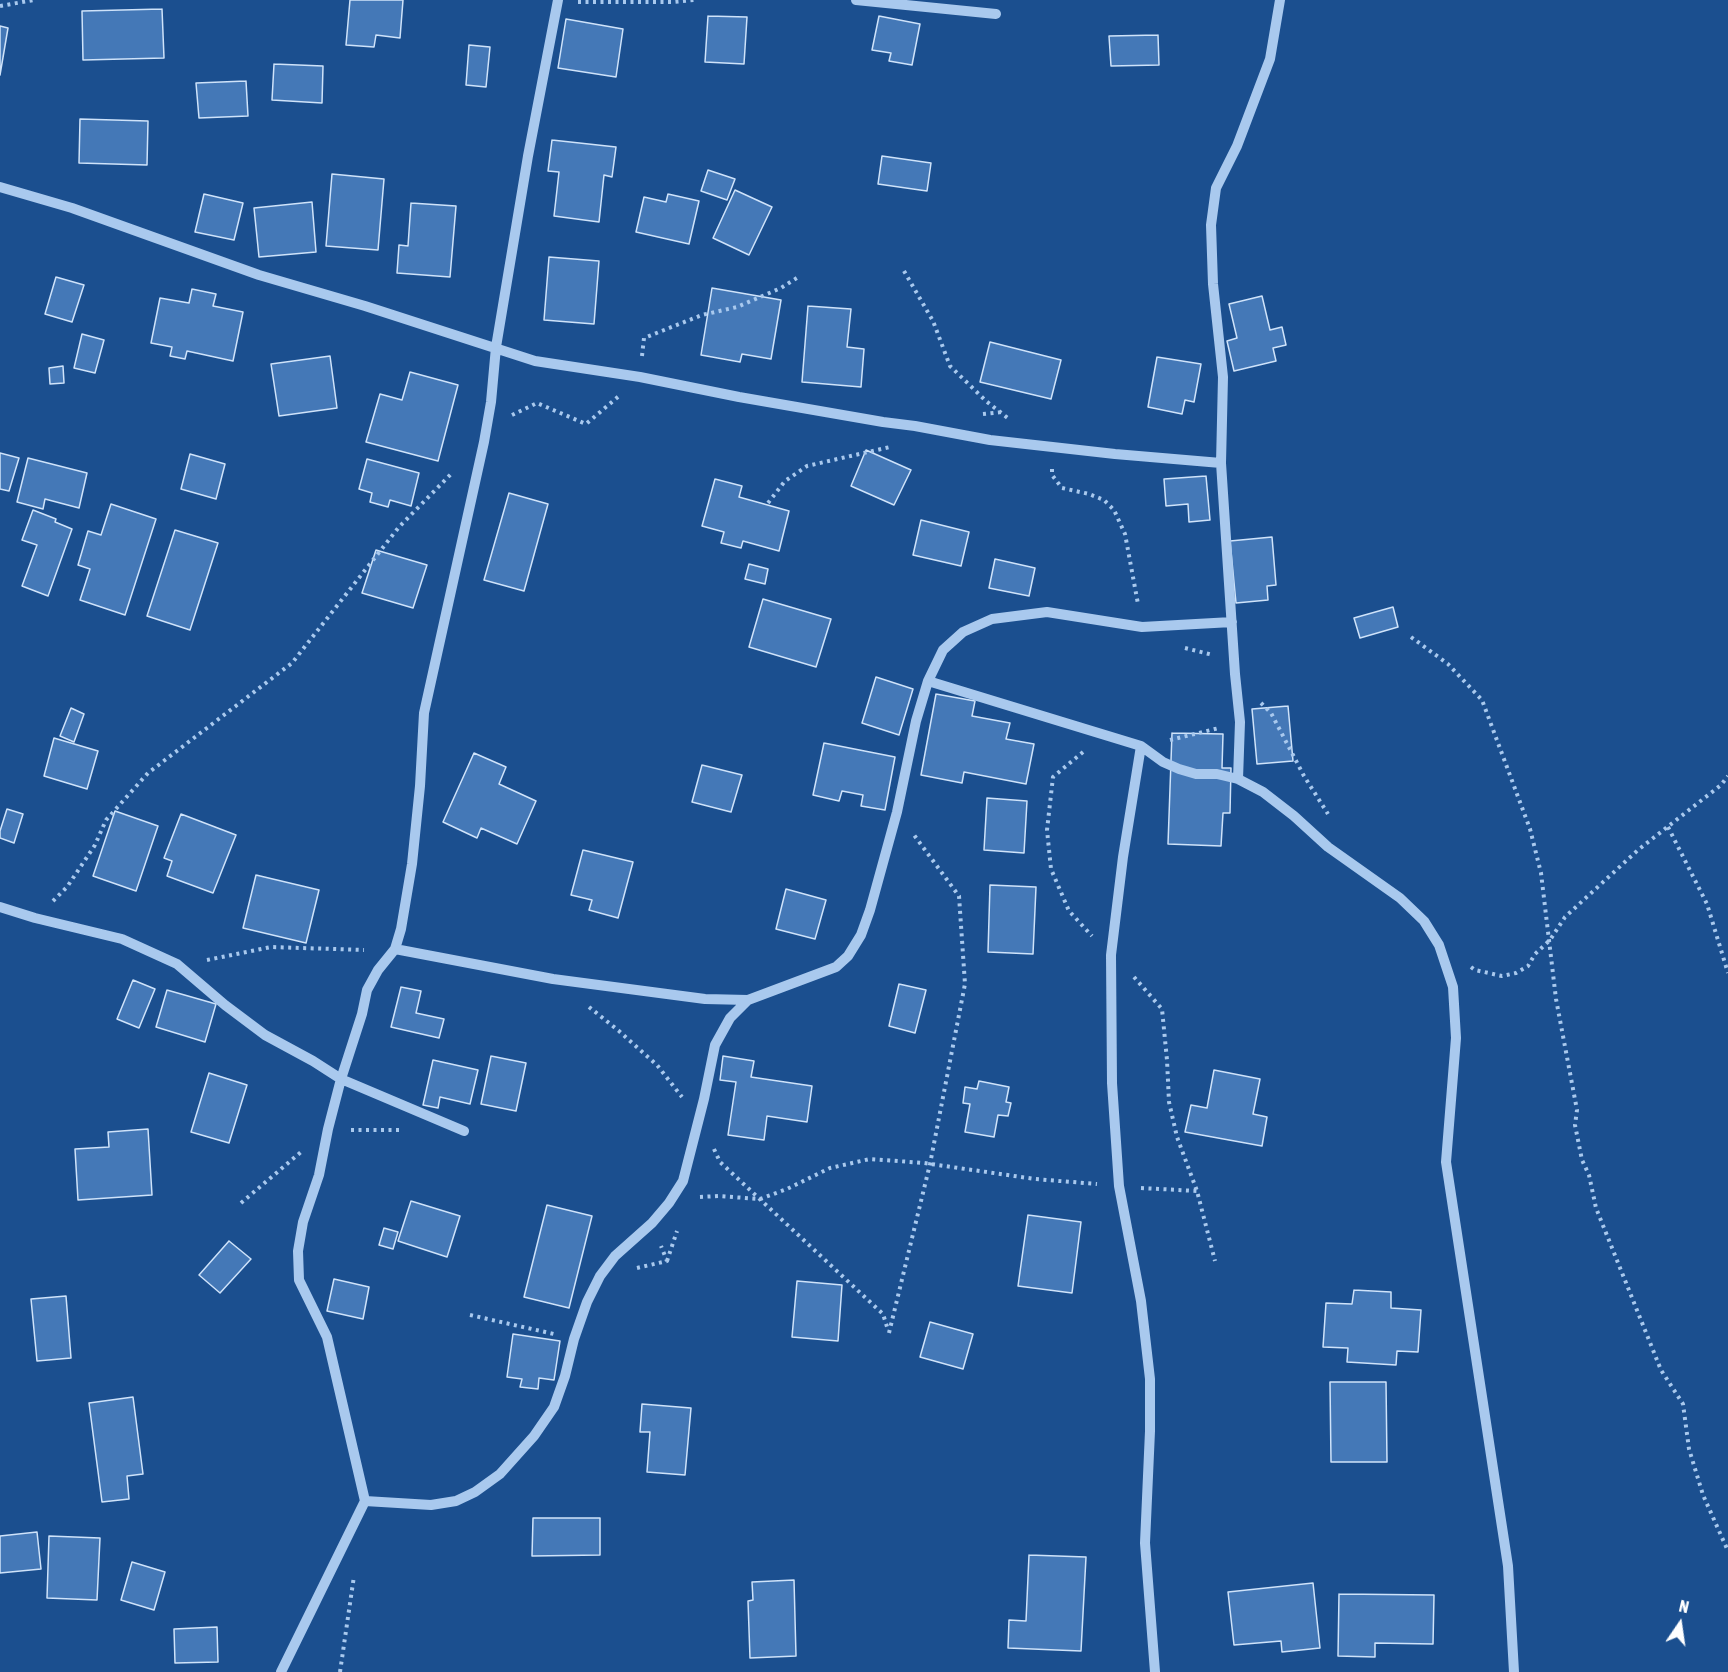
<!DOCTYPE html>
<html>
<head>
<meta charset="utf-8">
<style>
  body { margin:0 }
  #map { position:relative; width:1728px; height:1672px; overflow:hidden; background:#1b4f8f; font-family:"Asap Condensed",sans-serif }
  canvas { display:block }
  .north { position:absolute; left:1650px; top:1594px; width:60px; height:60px; -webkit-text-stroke:4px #1b4f8f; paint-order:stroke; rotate:13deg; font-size:16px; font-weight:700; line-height:24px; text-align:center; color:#fff }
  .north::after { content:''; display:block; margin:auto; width:21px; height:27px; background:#fff; clip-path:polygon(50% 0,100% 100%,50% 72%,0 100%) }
</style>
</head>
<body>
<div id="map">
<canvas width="1728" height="1672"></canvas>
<div class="north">N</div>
</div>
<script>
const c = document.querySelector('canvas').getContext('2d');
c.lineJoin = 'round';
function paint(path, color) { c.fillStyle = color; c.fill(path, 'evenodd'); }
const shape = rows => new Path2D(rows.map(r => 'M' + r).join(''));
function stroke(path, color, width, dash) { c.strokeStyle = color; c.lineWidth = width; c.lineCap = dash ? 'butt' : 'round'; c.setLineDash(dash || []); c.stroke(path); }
const building = shape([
  [350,0,403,0,400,38,376,35,374,47,346,45,350,0],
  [162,9,164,58,83,60,82,11,162,9],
  [708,16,747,17,744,64,705,62,708,16],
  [879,16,920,24,912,65,889,61,891,53,872,50,879,16],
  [566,19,623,29,616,77,558,68,566,19],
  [0,26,8,28,0,75,0,26],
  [1158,35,1159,65,1111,66,1109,36,1158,35],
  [469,45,490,47,486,87,466,85,469,45],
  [274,64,323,66,322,103,272,100,274,64],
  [246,81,248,116,199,118,196,83,246,81],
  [80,119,148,121,147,165,79,163,80,119],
  [552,140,616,147,612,177,604,175,599,222,554,216,559,172,548,171,552,140],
  [882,156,931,163,927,191,878,184,882,156],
  [708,170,735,179,727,200,701,191,708,170],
  [332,174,384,179,378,250,326,246,332,174],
  [735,190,772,207,749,255,713,238,735,190],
  [204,194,243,203,234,240,195,232,204,194],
  [668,194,699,201,689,244,636,232,644,197,666,202,668,194],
  [312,202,316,252,259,257,254,208,312,202],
  [411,203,456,206,450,277,397,273,399,245,408,246,411,203],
  [549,257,599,261,594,324,544,320,549,257],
  [56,277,84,285,72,322,45,314,56,277],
  [712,288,781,300,771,359,742,354,740,362,701,355,712,288],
  [192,289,216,294,213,306,243,312,233,361,187,351,185,359,170,356,172,347,151,343,160,298,189,303,192,289],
  [1262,296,1270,330,1282,327,1286,345,1273,348,1276,361,1234,371,1227,341,1237,338,1229,304,1262,296],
  [808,306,851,309,847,347,864,349,861,387,802,382,808,306],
  [82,334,104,340,95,373,74,368,82,334],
  [990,342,1061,360,1051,399,980,382,990,342],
  [330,356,337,408,279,416,271,364,330,356],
  [1157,357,1201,364,1194,402,1185,400,1182,414,1148,407,1157,357],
  [63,366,64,383,50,384,49,368,63,366],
  [410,372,458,385,438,461,366,442,380,394,402,400,410,372],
  [866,450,911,470,894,505,851,486,866,450],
  [0,453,19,458,9,491,0,489,0,453],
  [190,454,225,464,216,499,181,489,190,454],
  [28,458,87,473,79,508,45,499,43,509,17,502,28,458],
  [367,459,419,473,411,506,390,500,388,507,370,502,372,493,359,489,367,459],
  [1206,476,1210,520,1189,522,1188,504,1166,506,1164,479,1206,476],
  [715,479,742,486,739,497,789,511,779,551,743,541,741,548,721,543,724,532,702,526,715,479],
  [509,493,548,504,524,591,484,580,509,493],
  [111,504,156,519,125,615,80,600,90,569,78,565,88,531,101,535,111,504],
  [33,510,56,519,55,522,72,529,48,596,22,586,37,545,22,540,33,510],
  [921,520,969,532,961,566,913,555,921,520],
  [175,530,218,543,190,630,147,616,175,530],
  [1272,537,1276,585,1267,586,1268,600,1236,603,1230,541,1272,537],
  [376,550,427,565,413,608,362,593,376,550],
  [995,559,1035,568,1029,596,989,588,995,559],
  [749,564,768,569,765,584,745,579,749,564],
  [763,599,831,619,816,667,749,647,763,599],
  [1393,607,1398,627,1360,638,1354,618,1393,607],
  [876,677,913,689,899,735,862,723,876,677],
  [936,694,975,701,972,716,1010,723,1006,739,1034,744,1026,784,964,772,962,783,921,775,936,694],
  [1288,706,1293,761,1257,764,1252,709,1288,706],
  [71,708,84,714,74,742,60,736,71,708],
  [1172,733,1223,734,1222,768,1231,768,1230,813,1223,813,1221,846,1168,844,1172,733],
  [54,738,98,751,87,789,44,776,54,738],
  [824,743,895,757,885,810,861,806,863,795,842,791,839,801,813,795,824,743],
  [474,753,506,767,499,784,536,801,517,844,481,828,477,838,443,822,474,753],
  [702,765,742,775,731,812,692,802,702,765],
  [987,798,1027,801,1024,853,984,850,987,798],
  [7,809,23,814,14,843,0,838,0,831,7,809],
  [115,811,158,826,136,891,93,876,115,811],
  [181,814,236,835,213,893,167,876,172,861,164,858,181,814],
  [583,850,633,862,618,918,589,910,592,900,571,895,583,850],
  [256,875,319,890,306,943,243,928,256,875],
  [990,885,1036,887,1033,954,988,952,990,885],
  [786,889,826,900,815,939,776,929,786,889],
  [133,980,155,989,139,1028,117,1019,133,980],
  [899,984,926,990,915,1033,889,1026,899,984],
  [401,987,421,991,416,1013,444,1019,439,1038,391,1027,401,987],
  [167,990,216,1004,205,1042,156,1027,167,990],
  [491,1056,526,1063,516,1111,481,1104,491,1056],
  [723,1056,754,1061,751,1077,812,1086,807,1122,767,1116,764,1140,728,1135,736,1082,720,1080,723,1056],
  [433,1060,478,1070,470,1104,440,1097,438,1108,423,1105,433,1060],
  [1214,1070,1260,1079,1253,1114,1267,1117,1262,1146,1185,1132,1191,1105,1207,1108,1214,1070],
  [209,1073,247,1085,229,1143,191,1132,209,1073],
  [979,1081,1009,1087,1006,1102,1011,1103,1008,1116,998,1115,994,1137,965,1132,970,1104,963,1103,965,1087,977,1089,979,1081],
  [148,1129,152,1195,78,1200,75,1149,109,1147,108,1132,148,1129],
  [411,1201,460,1216,447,1257,398,1241,411,1201],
  [547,1205,592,1216,569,1308,524,1297,547,1205],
  [1028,1215,1081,1222,1072,1293,1018,1286,1028,1215],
  [384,1228,398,1232,393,1249,379,1245,384,1228],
  [229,1241,251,1259,220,1293,199,1275,229,1241],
  [334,1279,369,1287,363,1319,327,1311,334,1279],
  [797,1281,842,1285,838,1341,792,1337,797,1281],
  [1354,1290,1391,1292,1391,1308,1421,1310,1418,1352,1397,1351,1396,1365,1347,1362,1348,1348,1323,1347,1326,1303,1352,1304,1354,1290],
  [66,1296,71,1358,37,1361,31,1299,66,1296],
  [930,1322,973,1334,963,1369,920,1357,930,1322],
  [513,1334,560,1341,554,1380,539,1378,538,1389,520,1387,522,1379,507,1377,513,1334],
  [1330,1382,1386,1382,1387,1462,1331,1462,1330,1382],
  [133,1397,143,1474,127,1476,129,1499,102,1502,89,1403,133,1397],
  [642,1404,691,1408,685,1475,647,1472,650,1432,640,1432,642,1404],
  [533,1518,600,1518,600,1555,532,1556,533,1518],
  [37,1532,41,1569,0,1573,0,1536,37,1532],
  [49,1536,100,1538,97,1600,47,1598,49,1536],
  [1029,1555,1086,1557,1081,1651,1008,1648,1009,1620,1026,1621,1029,1555],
  [132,1562,165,1572,154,1610,121,1600,132,1562],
  [794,1580,796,1656,750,1658,748,1601,753,1600,752,1582,794,1580],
  [1313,1583,1320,1648,1282,1652,1281,1641,1234,1645,1228,1592,1313,1583],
  [1339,1594,1434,1595,1433,1644,1375,1643,1375,1657,1338,1656,1339,1594],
  [217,1627,218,1662,175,1663,174,1629,217,1627]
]);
paint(building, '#4478b7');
stroke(building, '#cfe3fa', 1.5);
stroke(shape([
  [578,2,673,2,694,0],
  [0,6,34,0],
  [904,271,933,321,950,366,986,401,1009,419],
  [642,356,644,338,702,315,737,307,781,288,800,276],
  [983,414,1002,412],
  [512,415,537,403,586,424,619,396],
  [1052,469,1052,475,1062,488,1089,494,1104,500,1114,510,1125,534,1138,604],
  [768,503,785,481,807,466,890,447],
  [1411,637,1448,664,1482,700,1530,829,1541,873,1556,999,1577,1110,1575,1125,1582,1160,1589,1175,1596,1208,1661,1370,1683,1404,1689,1449,1703,1495,1728,1551],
  [1185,648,1213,655],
  [1261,703,1271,713,1304,776,1328,814],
  [1170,740,1219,728],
  [1083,752,1053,777,1047,830,1051,869,1069,911,1092,936],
  [1668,827,1707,904,1728,973],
  [53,901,67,887,95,845,106,820,148,773,292,663,399,527,453,472],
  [207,960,271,947,364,950],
  [1471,967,1475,970,1502,976,1516,973,1528,966,1535,954,1550,940,1565,917,1638,850,1721,785,1728,776],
  [1134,977,1162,1009,1167,1060,1169,1102,1177,1137,1197,1191,1215,1261],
  [589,1007,619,1031,657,1065,682,1097],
  [351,1130,401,1130],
  [714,1149,720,1162,883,1314,888,1330],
  [1141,1188,1197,1191],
  [700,1197,718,1196,760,1199,787,1189,830,1168,870,1159,924,1163,1035,1179,1097,1184],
  [241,1203,301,1152],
  [667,1261,677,1231],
  [637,1268,667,1261,661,1246],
  [470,1315,554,1334],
  [889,1333,930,1164,965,984,959,896,914,835],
  [340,1672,354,1576]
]), '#a9c9ee', 4, [3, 4.5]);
stroke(shape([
  [856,0,996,14],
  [0,187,72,208,259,275,365,306,535,361,640,377,739,397,883,422,915,426,990,440,1115,454,1221,463],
  [928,681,1141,746,1123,857,1111,955,1112,1083,1119,1186,1141,1301,1150,1379,1150,1431,1145,1543,1155,1672],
  [1141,746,1163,762,1179,769,1196,774,1217,774,1238,779,1263,792,1294,816,1328,847,1400,898,1424,921,1439,945,1453,987,1456,1038,1446,1162,1508,1566,1514,1672],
  [1238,779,1240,722,1235,674,1221,463,1223,377,1213,284,1211,225,1216,188,1237,146,1270,59,1280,0],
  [0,907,35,918,122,939,177,964,225,1005,265,1035,313,1061,341,1079,464,1131],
  [395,949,553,979,705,999,748,1000,836,967,848,956,861,935,870,910,897,812,916,721,928,681,943,650,963,632,992,619,1047,612,1142,627,1232,622],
  [365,1501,327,1337,299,1280,298,1251,303,1222,319,1175,328,1129,341,1079,362,1014,367,990,378,970,395,949,401,929,412,864,420,786,424,713,484,442,491,402,496,347,528,156,558,0],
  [281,1672,365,1501,431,1505,456,1501,475,1492,500,1474,534,1436,554,1407,565,1376,574,1339,587,1302,600,1276,615,1256,652,1223,669,1203,683,1181,704,1099,715,1045,730,1018,748,1000]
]), '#a9c9ee', 10);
</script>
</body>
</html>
